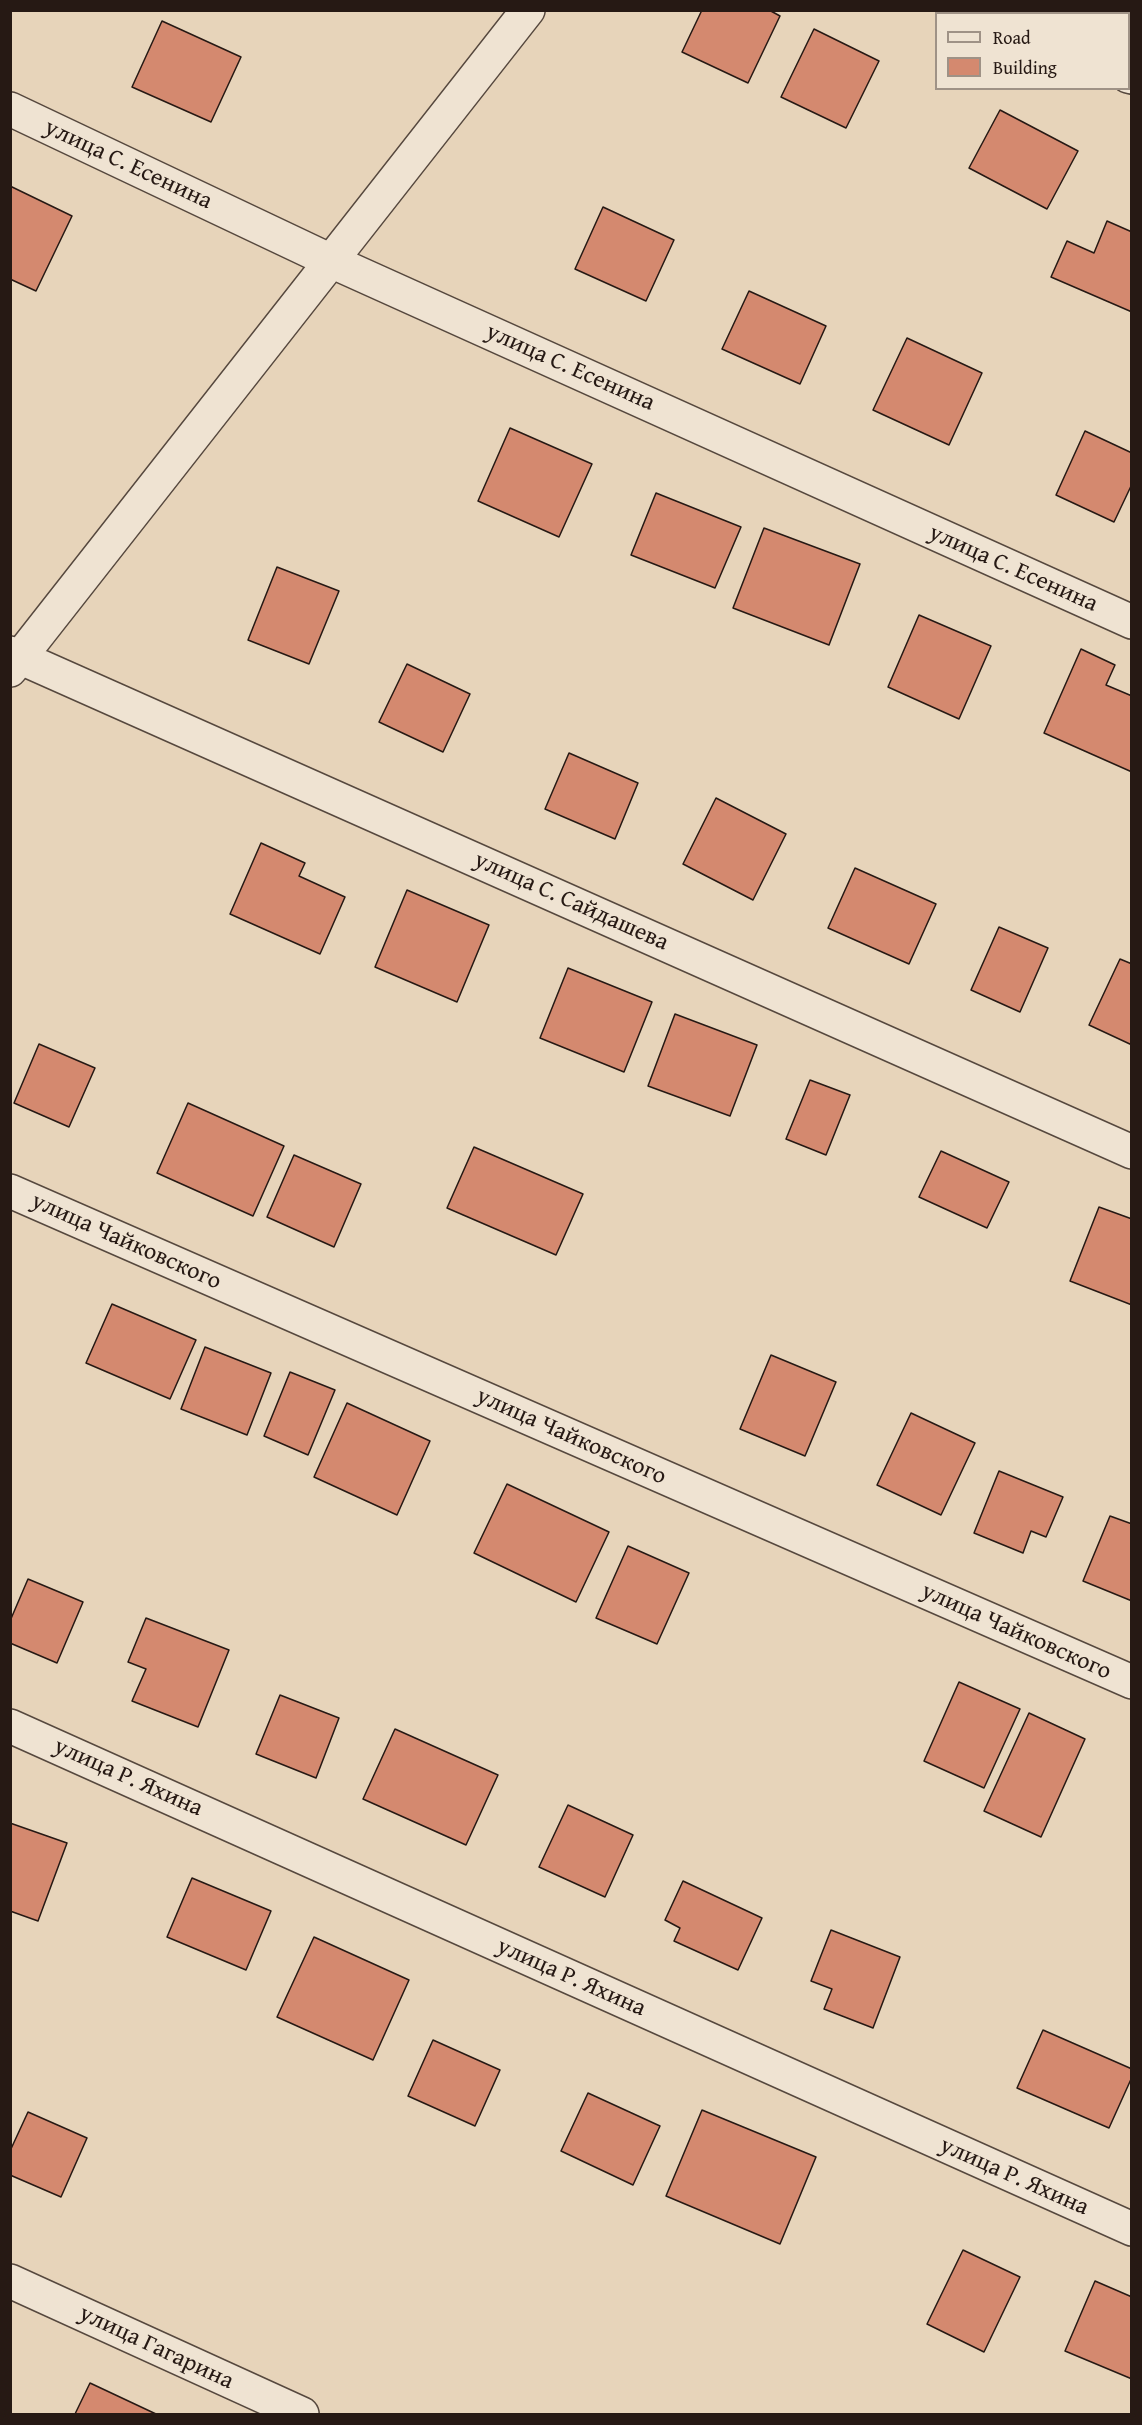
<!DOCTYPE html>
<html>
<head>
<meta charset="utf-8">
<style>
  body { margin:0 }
  #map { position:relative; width:1142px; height:2425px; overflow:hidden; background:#e7d4ba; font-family:"Gentium Book Plus",serif }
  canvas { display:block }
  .frame { position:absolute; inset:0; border:12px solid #261914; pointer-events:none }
  .legend { position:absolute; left:935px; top:12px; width:195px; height:78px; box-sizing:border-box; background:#efe3d2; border:2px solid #9f9286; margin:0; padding:8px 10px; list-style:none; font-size:18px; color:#261914 }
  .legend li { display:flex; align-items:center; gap:12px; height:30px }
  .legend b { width:30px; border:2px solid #9f9286 }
</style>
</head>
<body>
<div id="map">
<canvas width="1142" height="2425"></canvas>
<div class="frame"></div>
<ul class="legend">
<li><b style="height:8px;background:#efe3d2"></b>Road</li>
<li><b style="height:16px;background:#d4896f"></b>Building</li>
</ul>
</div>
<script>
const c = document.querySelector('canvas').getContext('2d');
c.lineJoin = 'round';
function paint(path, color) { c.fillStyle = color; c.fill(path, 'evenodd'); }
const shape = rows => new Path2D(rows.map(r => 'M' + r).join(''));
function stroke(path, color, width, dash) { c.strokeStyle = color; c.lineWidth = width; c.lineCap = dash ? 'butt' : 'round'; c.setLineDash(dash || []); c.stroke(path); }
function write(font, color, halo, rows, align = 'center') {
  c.font = font + ' "Gentium Book Plus",serif'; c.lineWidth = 6; c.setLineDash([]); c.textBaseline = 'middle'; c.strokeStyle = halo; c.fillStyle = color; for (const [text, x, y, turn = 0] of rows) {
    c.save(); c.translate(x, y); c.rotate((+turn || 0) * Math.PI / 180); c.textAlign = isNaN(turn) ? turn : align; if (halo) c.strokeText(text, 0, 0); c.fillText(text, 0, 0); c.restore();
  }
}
const building = shape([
  [702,10,769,10,780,16,748,83,682,52,702,10],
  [162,21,241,57,211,122,132,87,162,21],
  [814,29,879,61,846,128,781,97,814,29],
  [1000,110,1078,151,1047,209,969,168,1000,110],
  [10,186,72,216,36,291,10,279,10,186],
  [603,207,674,240,646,301,575,269,603,207],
  [1107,221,1132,232,1132,312,1051,277,1067,241,1094,253,1107,221],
  [749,291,826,326,800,384,722,349,749,291],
  [907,338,982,373,949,445,873,410,907,338],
  [510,428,592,464,559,537,478,501,510,428],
  [1085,431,1132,453,1132,484,1114,522,1056,495,1085,431],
  [656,493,741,527,715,588,631,555,656,493],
  [764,528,860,564,829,645,733,608,764,528],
  [277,567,339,591,309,664,248,640,277,567],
  [919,615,991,646,959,719,888,687,919,615],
  [1081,649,1115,665,1106,685,1132,696,1132,772,1044,733,1081,649],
  [407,664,470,694,443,752,379,722,407,664],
  [569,753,638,783,615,839,545,809,569,753],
  [716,798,786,834,753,900,683,864,716,798],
  [261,843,305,863,299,876,345,897,320,954,230,914,261,843],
  [855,868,936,904,909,964,828,928,855,868],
  [407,890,489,925,457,1002,375,967,407,890],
  [999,927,1048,948,1020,1012,971,990,999,927],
  [1120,959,1132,964,1132,1045,1089,1025,1120,959],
  [568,968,652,1002,624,1072,540,1038,568,968],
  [675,1014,757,1045,730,1116,648,1086,675,1014],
  [39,1044,95,1068,69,1127,14,1103,39,1044],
  [810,1080,850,1095,826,1155,786,1139,810,1080],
  [188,1103,284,1146,253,1216,157,1173,188,1103],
  [474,1147,583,1194,556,1255,447,1208,474,1147],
  [941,1151,1009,1182,987,1228,919,1197,941,1151],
  [294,1155,361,1184,334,1247,267,1217,294,1155],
  [1099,1207,1132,1219,1132,1305,1070,1281,1099,1207],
  [112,1304,196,1340,170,1399,86,1363,112,1304],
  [205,1347,271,1373,247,1435,181,1409,205,1347],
  [771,1355,836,1382,805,1456,740,1429,771,1355],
  [290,1372,335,1390,308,1455,264,1436,290,1372],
  [347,1403,430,1441,397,1515,314,1477,347,1403],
  [911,1413,975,1443,941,1515,877,1485,911,1413],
  [999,1471,1063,1497,1046,1537,1031,1531,1023,1553,974,1533,999,1471],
  [507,1484,609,1532,576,1602,474,1553,507,1484],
  [1110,1516,1132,1524,1132,1601,1083,1581,1110,1516],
  [628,1546,689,1573,657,1644,596,1618,628,1546],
  [28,1579,83,1602,57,1663,10,1643,10,1621,28,1579],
  [146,1618,229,1650,198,1727,132,1701,146,1669,128,1662,146,1618],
  [959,1682,1020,1709,984,1788,924,1761,959,1682],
  [280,1695,339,1718,316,1778,256,1754,280,1695],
  [1029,1713,1085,1739,1041,1837,984,1811,1029,1713],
  [395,1729,498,1775,466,1845,363,1799,395,1729],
  [568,1805,633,1835,605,1897,539,1867,568,1805],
  [10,1823,67,1843,38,1921,10,1911,10,1823],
  [192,1878,271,1911,246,1970,167,1937,192,1878],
  [683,1881,762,1918,738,1970,674,1941,680,1928,665,1920,683,1881],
  [831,1930,900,1957,873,2028,824,2009,832,1989,811,1981,831,1930],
  [314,1937,409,1980,373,2060,277,2017,314,1937],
  [1043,2030,1132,2069,1132,2077,1109,2128,1017,2088,1043,2030],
  [433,2040,500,2070,475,2126,408,2096,433,2040],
  [588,2093,660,2126,633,2185,561,2151,588,2093],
  [702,2110,816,2157,780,2244,666,2196,702,2110],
  [28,2112,87,2138,61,2197,10,2175,10,2151,28,2112],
  [963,2250,1020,2277,984,2352,927,2324,963,2250],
  [1095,2281,1132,2297,1132,2379,1065,2351,1095,2281],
  [90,2383,156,2414,75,2414,90,2383]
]);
paint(building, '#d4896f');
stroke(building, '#261914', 1.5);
const minor = shape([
  [989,10,995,14],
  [1128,76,1132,77],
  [10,109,331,261,1132,622],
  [10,653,1132,1152],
  [10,670,528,10],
  [10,1191,1132,1682],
  [10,1726,1132,2229],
  [10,2281,302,2414]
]);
stroke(minor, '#56483e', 36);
stroke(minor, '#efe3d2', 33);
write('24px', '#261914', '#efe3d2', [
  ["улица С. Есенина",128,165,25],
  ["улица С. Есенина",570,368,24],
  ["улица С. Есенина",1013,569,24],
  ["улица С. Сайдашева",571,902,24],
  ["улица Чайковского",126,1242,24],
  ["улица Чайковского",571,1437,24],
  ["улица Чайковского",1016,1632,24],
  ["улица Р. Яхина",128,1778,24],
  ["улица Р. Яхина",571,1978,24],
  ["улица Р. Яхина",1014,2177,24],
  ["улица Гагарина",156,2348,25]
]);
</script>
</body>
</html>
